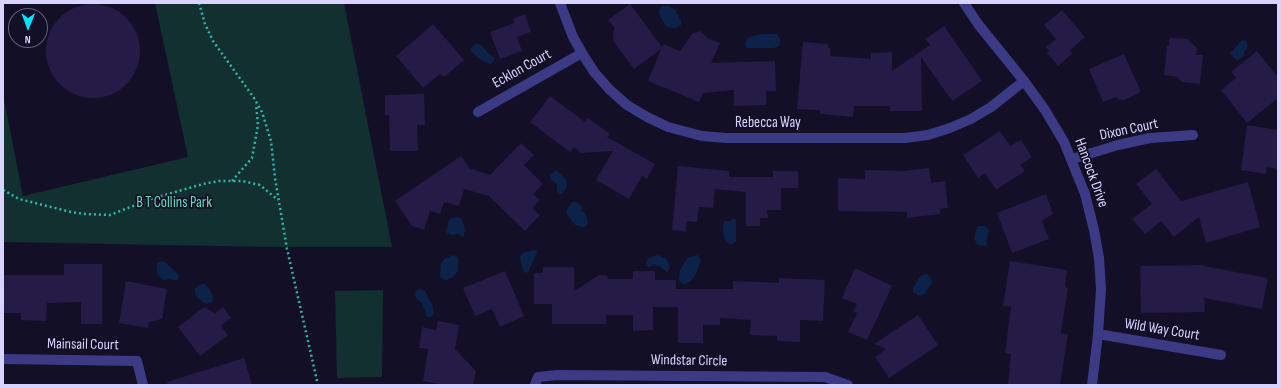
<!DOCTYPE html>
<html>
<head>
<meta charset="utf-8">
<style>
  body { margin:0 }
  #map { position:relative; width:1281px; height:388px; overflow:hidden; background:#130f26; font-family:"Sofia Sans Condensed",sans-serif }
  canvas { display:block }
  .frame { position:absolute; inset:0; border:4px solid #d9d4ff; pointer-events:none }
  .north { position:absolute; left:8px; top:8px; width:40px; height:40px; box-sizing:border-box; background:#130f26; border:1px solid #625e7d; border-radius:50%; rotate:181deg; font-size:11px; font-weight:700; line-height:16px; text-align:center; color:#d9d4ff }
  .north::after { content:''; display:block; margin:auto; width:14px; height:18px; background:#00e5ff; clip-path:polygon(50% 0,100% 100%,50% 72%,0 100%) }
</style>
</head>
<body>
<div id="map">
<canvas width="1281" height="388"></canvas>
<div class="frame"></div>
<div class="north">N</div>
</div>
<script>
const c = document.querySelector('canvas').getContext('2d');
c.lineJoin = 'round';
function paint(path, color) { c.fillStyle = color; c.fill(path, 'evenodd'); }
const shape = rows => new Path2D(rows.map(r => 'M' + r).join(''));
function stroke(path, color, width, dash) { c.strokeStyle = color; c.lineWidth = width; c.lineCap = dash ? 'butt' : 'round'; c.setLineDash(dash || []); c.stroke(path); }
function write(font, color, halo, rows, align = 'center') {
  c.font = font + ' "Sofia Sans Condensed",sans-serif'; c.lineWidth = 3.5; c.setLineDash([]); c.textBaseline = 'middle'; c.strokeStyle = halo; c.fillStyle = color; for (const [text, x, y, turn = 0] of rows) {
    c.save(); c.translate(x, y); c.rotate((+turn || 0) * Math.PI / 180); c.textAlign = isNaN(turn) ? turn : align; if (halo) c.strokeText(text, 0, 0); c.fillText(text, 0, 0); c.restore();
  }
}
paint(shape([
  [155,3,344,3,392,247,269,247,3,242,3,94,23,196,188,157],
  [383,290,382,377,337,378,335,291]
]), '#12302f');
paint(shape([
  [661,6,668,6,675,9,681,21,681,25,676,28,673,28,666,26,660,16,659,11],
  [762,34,777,34,780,39,780,45,774,48,746,48,745,42,749,37],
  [1242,40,1246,41,1248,46,1244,52,1245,55,1237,61,1230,53],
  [476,43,481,45,487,52,495,58,491,64,482,61,479,58,474,54,471,51,471,48],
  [556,170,565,178,567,181,567,187,562,194,560,194,557,191,557,184,550,179,550,175],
  [572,202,576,202,579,204,582,207,581,211,585,213,587,218,588,223,587,226,582,227,575,225,567,214,567,209],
  [457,217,461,218,462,220,465,229,464,236,462,237,458,234,452,235,447,233,445,231,447,228,449,219],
  [732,218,736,220,736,242,730,245,724,238,723,225,724,221,731,221],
  [978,226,984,226,989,230,986,246,977,245,974,238,976,230],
  [533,250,537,250,536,255,528,272,525,273,523,271,520,257,523,253],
  [453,255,458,257,458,271,453,277,446,280,440,277,441,264,444,259],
  [658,255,666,259,669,264,670,268,667,272,659,266,654,265,649,267,646,264,647,261,649,258],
  [698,255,701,260,696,274,691,281,684,285,679,281,680,270,688,257],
  [161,261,165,262,179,275,177,281,170,279,163,280,157,274,157,263],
  [927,274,931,278,932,283,925,294,921,296,917,295,913,292,913,288,921,275],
  [205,284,210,290,213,297,212,302,206,304,197,298,195,293,195,288,199,285],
  [420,289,425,291,433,306,434,314,431,317,427,317,422,303,417,299,415,296,416,291]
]), '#0c2248');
paint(shape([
  '46 51a47 47 0 1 1 94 0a47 47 0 1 1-94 0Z',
  [630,4,662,47,663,44,680,51,693,33,700,31,709,39,720,43,711,63,775,61,776,91,766,91,766,105,734,106,734,90,703,93,699,102,648,81,661,49,634,69,613,41,614,27,608,20],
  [1062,10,1085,37,1069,51,1073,53,1058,66,1047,53,1049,51,1046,47,1056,39,1044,25],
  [525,14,531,32,517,37,522,51,500,59,490,32,514,23,513,19],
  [433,24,464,60,444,77,440,74,423,88,396,56],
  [944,26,982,81,952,101,921,57,922,111,890,111,890,106,854,106,853,117,820,114,820,110,797,109,803,42,828,44,828,48,830,48,830,56,871,59,871,53,892,52,892,71,930,45,925,39],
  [1169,38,1187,39,1197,48,1196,55,1203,55,1200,84,1181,82,1178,77,1164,75,1167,46,1169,46],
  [1257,51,1278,77,1278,98,1247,123,1221,90,1236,78,1231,72],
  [1124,54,1141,92,1122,101,1121,99,1118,100,1116,97,1103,102,1089,69],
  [424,94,425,125,417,125,418,151,390,151,389,115,385,115,385,95],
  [550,96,585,122,588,118,610,134,607,137,655,164,647,179,642,176,629,199,596,180,613,151,581,153,574,147,570,152,530,122],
  [1247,125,1278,130,1278,169,1267,167,1266,174,1241,170],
  [1000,131,1010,146,1021,140,1032,157,1020,165,1025,171,996,190,985,173,978,178,963,155],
  [521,143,534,155,524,165,543,184,533,194,540,200,532,208,540,215,525,231,489,196,464,189,459,206,444,202,440,214,430,211,424,230,412,226,395,201,461,156,469,168,490,175],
  [678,166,729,171,729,177,773,177,773,171,798,171,798,188,781,188,781,210,767,210,768,218,760,218,760,226,746,226,746,192,715,189,713,208,699,207,697,222,687,221,686,232,672,230],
  [929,168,931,183,945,181,948,208,940,209,940,214,907,218,907,212,838,211,838,178,865,179,865,170,905,171],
  [1156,169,1181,201,1248,182,1260,227,1206,243,1199,217,1174,237,1161,221,1145,234,1132,219,1152,204,1136,184],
  [1046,194,1053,214,1042,221,1049,239,1012,253,997,213],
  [1010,261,1067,270,1065,287,1068,288,1061,333,1068,334,1060,385,1008,385,1011,354,1005,353,1011,307,1003,306],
  [64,264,102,264,102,324,81,324,81,302,47,303,46,321,21,320,21,313,3,313,3,275,64,275],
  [1204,265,1204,266,1268,278,1262,309,1204,298,1205,312,1141,313,1140,266],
  [543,267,574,267,574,291,599,275,607,276,608,279,633,279,633,271,655,271,655,280,676,280,676,289,733,289,733,281,779,283,779,278,825,280,823,321,800,320,800,342,777,341,777,336,750,335,751,320,720,318,720,325,703,325,703,343,678,343,678,307,653,307,653,330,633,331,633,315,606,315,606,324,552,324,552,304,534,304,534,273,543,273],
  [855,268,892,286,867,340,848,332,857,313,853,311,857,304,842,298],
  [505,271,524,316,500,327,492,309,475,316,463,288],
  [126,281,167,289,162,319,149,322,148,328,119,323],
  [204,307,215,313,223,307,231,318,221,326,228,335,200,356,178,327],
  [918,315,938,345,889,378,875,357,886,349,874,344],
  [438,321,459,325,455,349,476,371,473,385,446,385,423,381,428,349,419,348,422,327,436,330],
  [244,358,252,385,168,385,167,382]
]), '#241b47');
stroke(shape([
  [199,3,205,24,213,41,254,98,262,112,271,141,275,178,287,249,318,385],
  [232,181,252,158,258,125,256,104],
  [3,190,19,199,71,212,85,214,110,215,151,199,203,184,219,181,242,181,260,185,278,200]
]), '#2fb8b0', 2.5, [2, 3]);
stroke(shape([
  [560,3,573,37,582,53,594,72,610,90,627,105,647,117,668,127,702,136,726,138,905,138,928,135,950,128,971,119,991,107,1024,81],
  [964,3,978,24,1024,81,1045,110,1064,142,1085,194,1094,230,1099,258,1101,289,1098,334,1092,385],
  [478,112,582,53],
  [1072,159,1118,145,1150,138,1193,135],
  [1098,334,1221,355],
  [3,359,137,361,143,385],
  [535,385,538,377,557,375,825,377,848,385]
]), '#3d3a85', 10);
write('15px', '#d9d4ff', '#130f26', [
  ["Ecklon Court",522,69,-29],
  ["Rebecca Way",768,123],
  ["Dixon Court",1129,130,-12],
  ["Hancock Drive",1091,173,70],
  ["Wild Way Court",1162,330,9],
  ["Mainsail Court",83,345,1],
  ["Windstar Circle",689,361,1]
]);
write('15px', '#5fe0c0', '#130f26', [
  ["B T Collins Park",174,203]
]);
</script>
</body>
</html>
